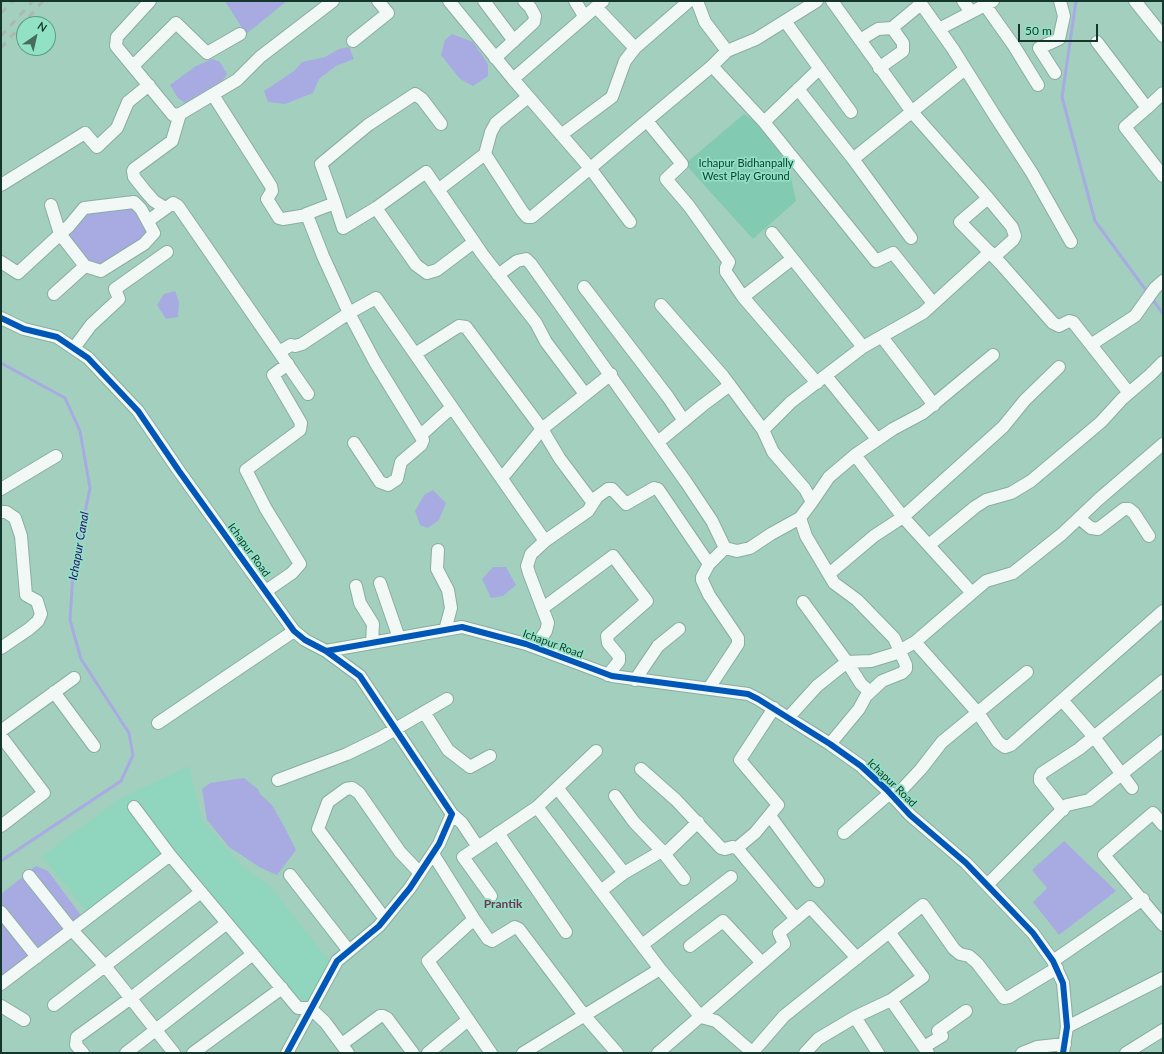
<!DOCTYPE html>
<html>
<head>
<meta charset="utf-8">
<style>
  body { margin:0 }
  #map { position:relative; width:1164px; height:1054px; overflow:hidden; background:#a3cfbf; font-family:Lato,sans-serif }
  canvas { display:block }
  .frame { position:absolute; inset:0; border:2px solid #15362c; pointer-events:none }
  .north { position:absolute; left:16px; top:16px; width:40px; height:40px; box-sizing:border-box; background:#91e1c5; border:1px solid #5f9d88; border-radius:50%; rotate:34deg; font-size:11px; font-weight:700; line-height:16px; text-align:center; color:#15362c }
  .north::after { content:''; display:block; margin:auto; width:14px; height:18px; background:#476c5f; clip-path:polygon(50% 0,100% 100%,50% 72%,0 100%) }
  .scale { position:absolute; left:1018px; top:24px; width:80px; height:18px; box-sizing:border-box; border:2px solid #15362c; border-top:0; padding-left:5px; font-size:12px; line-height:14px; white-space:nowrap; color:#15362c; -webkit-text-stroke:3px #91e1c5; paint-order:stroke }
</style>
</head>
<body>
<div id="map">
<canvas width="1164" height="1054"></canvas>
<div class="frame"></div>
<div class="north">N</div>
<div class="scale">50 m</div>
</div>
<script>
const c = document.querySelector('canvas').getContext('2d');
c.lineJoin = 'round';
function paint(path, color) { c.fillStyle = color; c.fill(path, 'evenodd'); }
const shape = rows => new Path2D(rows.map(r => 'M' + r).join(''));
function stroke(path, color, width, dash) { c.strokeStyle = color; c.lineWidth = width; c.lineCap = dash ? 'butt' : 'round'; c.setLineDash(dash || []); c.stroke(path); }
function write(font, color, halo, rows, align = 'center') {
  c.font = font + ' Lato,sans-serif'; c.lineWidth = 3.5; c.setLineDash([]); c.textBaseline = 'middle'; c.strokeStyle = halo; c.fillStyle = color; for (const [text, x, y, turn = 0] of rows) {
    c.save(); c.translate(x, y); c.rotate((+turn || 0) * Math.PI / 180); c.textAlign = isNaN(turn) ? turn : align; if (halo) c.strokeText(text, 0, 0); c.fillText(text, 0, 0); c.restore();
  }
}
paint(shape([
  [189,766,202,820,241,865,270,886,330,962,308,1003,299,1002,170,851,89,914,42,856,121,798]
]), '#90d5bd');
paint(shape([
  [744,114,761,126,786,154,796,201,753,239,685,164]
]), '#82cab1');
paint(shape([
  [225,1,287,1,246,34],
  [452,34,473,42,488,64,488,76,473,86,460,79,441,55,445,40],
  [349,47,354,59,336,66,319,79,313,93,285,104,268,102,264,91,294,71,302,62,325,57,339,49],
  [212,59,220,62,227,74,223,80,185,103,178,98,170,85,196,66],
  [131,208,138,210,150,230,143,241,101,266,88,264,66,236,77,220,92,210],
  [175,291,179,302,178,317,166,319,157,305,164,294],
  [433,490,446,503,439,520,428,528,420,525,415,511,424,495],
  [493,567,506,567,516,585,503,596,491,598,482,579],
  [244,778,258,789,260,794,272,805,284,826,296,850,277,875,261,868,229,847,207,820,202,789,210,783],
  [1064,841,1116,891,1059,935,1033,902,1047,888,1032,870],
  [36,866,48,871,83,918,1,975,1,894]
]), '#a7abe2');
stroke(shape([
  [1076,1,1062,97,1095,221,1148,293],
  [1151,297,1163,314],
  [1,363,65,398,80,431,90,488,73,572,70,620,81,659,129,733,133,755,121,781,1,861]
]), '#a7abe2', 3);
const minor = shape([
  [150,1,117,37,116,46,173,115,180,114,237,80,260,57,333,1],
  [449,1,513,79],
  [484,1,514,41],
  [575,1,584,16],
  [603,1,513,79,590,168,630,222],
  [697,1,705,22,727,51],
  [832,1,912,112,988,198,960,222,1001,264,1053,323,1059,326,1069,321,1073,322,1129,393],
  [919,1,953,49,995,116,1032,173,1071,242],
  [963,1,971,12],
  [1135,1,1163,36],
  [985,5,1014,46,1038,85],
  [596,7,635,48],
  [785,21,851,112],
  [939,29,993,1],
  [860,40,878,29,892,28,921,4],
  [353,41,388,13,378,1],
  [1097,42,1147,108,1125,127,1163,176],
  [495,58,534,22,535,16,530,7,524,1],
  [133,66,176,23,207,53,240,34],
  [712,66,764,122,876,261,893,253,933,303],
  [879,68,903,51,903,43,892,28],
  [1055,73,1039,48,1059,39,1064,16,1060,1],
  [798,89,853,159,965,69],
  [213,95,271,186,272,191,267,199,279,218,283,219,307,215,323,256,349,313,375,362,423,440,421,445,401,462,397,479,388,485,380,482,354,443],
  [1147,108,1163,93],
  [647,121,682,164,666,179,689,206,729,262,726,268,726,272,743,297,817,383],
  [764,122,819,69],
  [561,135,612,97,625,61,635,48,689,1],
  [485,154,491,132,496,123,528,97],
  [853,159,911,238],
  [1,185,85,133,97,147,117,128,128,102,149,85],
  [438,190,485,154,522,211,527,217,532,217,712,66,727,51,756,39,817,1],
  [988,198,1012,227,1015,236,1013,240,994,257],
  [335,203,321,164,368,125,415,94,422,99,441,124],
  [51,205,60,234,85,266,54,294],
  [165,208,154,201,146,192,134,177,133,171,134,169,172,141,180,114],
  [376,208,416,265,427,273,437,270,474,242],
  [306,214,335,203,343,228,376,208,426,172,483,255,536,323,546,342,585,394],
  [148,221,173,203,178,206,308,394],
  [772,233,863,347],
  [1,262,18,273,69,226,84,208,134,202,141,209,154,233,144,244,101,271,85,266],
  [498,275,517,261,526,259,531,264,686,482,712,521,725,548,737,551,750,548,771,534,800,518],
  [584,287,668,397,684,421],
  [743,297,792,259],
  [661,305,723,376,763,430,773,452,805,489,812,502,800,518,806,536,834,583,857,600,894,638,906,665,906,669,902,673,882,681,866,696,859,709,830,744],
  [1,318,24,329,57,337,88,358,138,411,179,471,294,631,305,640,326,651,360,676,452,814,439,844,410,888,379,926,337,961,287,1053],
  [882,337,934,405],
  [1092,344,1135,316,1155,288,1163,281],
  [74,348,91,325,119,299,115,289,167,252],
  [279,352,291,345,295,346,302,344,349,313,376,298,545,541],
  [415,354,459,326,466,327,542,429,560,459,593,503],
  [826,376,877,439],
  [763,430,791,402,863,347,923,313,990,252],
  [421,435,452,407],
  [658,442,703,405,730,385],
  [855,455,903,517,972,593],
  [502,478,542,429,611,374],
  [1,489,56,456],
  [812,502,829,477,855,455,893,429,923,413,993,355],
  [1,512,6,512,15,518,21,536,26,595,37,601,41,614,38,621,29,629,1,648],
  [1079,518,1091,528,1098,529,1124,509,1129,509,1134,513,1149,536],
  [929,545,975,507,986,500,1011,493,1031,481,1101,422,1122,399,1150,375,1163,362],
  [438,550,437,569,448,590,451,608,445,630],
  [829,574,874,536,903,517,1003,427,1025,400,1059,367],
  [380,583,399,638],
  [356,586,360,603,373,624,372,643],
  [266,591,292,573,300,564,266,509,246,470,300,430,301,423,273,375,288,364],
  [803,602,847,662,861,684,870,692],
  [543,608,613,556,647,601,607,636,608,643,619,656,619,661,608,675],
  [915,642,978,713,998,742,1005,747,1011,745,1163,611],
  [535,647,546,631,548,623,529,573,527,566,531,554,545,541,588,511,597,497,608,489,612,489,626,504,654,488,658,489,709,564],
  [326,651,462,627,526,644,612,676,748,694,758,699,830,744,861,766,887,790,910,815,966,863,1033,933,1053,961,1063,983,1067,1027,1063,1053],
  [635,680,658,646,679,629],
  [709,688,738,644,738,638,709,595,702,580,702,577,709,564,725,548],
  [54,692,94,746],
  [1062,700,1094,737,1132,788],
  [424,712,448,750,470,767,490,756],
  [788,718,817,686,847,662,871,661,894,654,915,642,986,581,1013,573,1062,534,1099,499,1163,444],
  [158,723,294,631],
  [1,731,74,678],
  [1,736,44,793,1,826],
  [641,769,676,800,721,848,725,849,732,847,737,848,796,919],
  [278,780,347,754,380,738,447,699],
  [558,789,624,873],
  [615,796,634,822,662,851,684,879],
  [894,798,921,769,942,742,1027,672],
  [134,807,170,855,298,1008,310,1008,325,1022,348,1053],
  [537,807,596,751],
  [1063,810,1040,781,1040,777,1042,773,1079,749,1163,681],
  [452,814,462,823,478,847,537,807,660,969,701,1017,716,1021,753,1053],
  [770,816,818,881],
  [1163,825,1153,813,1104,855,1163,925],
  [498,833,566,932],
  [844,833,890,793],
  [478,847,463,857,491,896],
  [737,848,755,833,778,805,740,760,774,708],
  [433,854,474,919,428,961,491,1053],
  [290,875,349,951],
  [29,876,72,930,105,966,174,1053],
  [987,885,1067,805,1089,800,1163,741],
  [602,890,624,873,662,851,668,851,698,822],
  [1,912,37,957],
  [385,919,318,829,328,802,346,789,352,788,359,793,400,852,420,873],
  [474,919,488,939,492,941,515,927,519,929,584,1015,617,1053],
  [642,945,731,877],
  [690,946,723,921,762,963],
  [1053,961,1143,899],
  [1,984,170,855],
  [891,1000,928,1053],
  [54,1005,201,892],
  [1,1006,24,1020],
  [855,1017,878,1053],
  [1067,1027,1163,978],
  [342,1044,380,1016,383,1016,387,1018,413,1053],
  [924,1047,942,1036,938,1031,966,1011],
  [83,1053,76,1045,77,1037,131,998,227,923],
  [126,1053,253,954],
  [193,1053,282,988],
  [428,1053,468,1020],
  [523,1053,660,969],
  [658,1053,784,944,779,933,810,907,857,958],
  [752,1053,784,1016,923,905,954,949,960,954,969,956,977,963,1004,998,1009,997,1057,968],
  [805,1053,818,1039,855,1017,891,1000,923,977,889,932],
  [1022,1053,1037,1047,1065,1044],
  [1126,1053,1163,1030]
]);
stroke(minor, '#8aada1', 14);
stroke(minor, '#f1f8f5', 12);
stroke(shape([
  [1,2,2,1],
  [1,13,13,1],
  [1,36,33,1],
  [1,48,43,1]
]), '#acb6b2', 3, [7, 7]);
stroke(shape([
  [1,318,24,329,57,337,88,358,138,411,179,471,294,631,305,640,326,651,360,676,452,814,439,844,410,888,379,926,337,961,287,1053],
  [326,651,462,627,526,644,612,676,748,694,758,699,830,744,861,766,887,790,910,815,966,863,1033,933,1053,961,1063,983,1067,1027,1063,1053]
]), '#0057b8', 6);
write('11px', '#0d4334', '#91e1c5', [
  ["Ichapur Bidhanpally",746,163],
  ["West Play Ground",746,176]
]);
write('11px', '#15362c', '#91e1c5', [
  ["Ichapur Road",249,550,54],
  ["Ichapur Road",553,644,20],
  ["Ichapur Road",892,783,44]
]);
write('italic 12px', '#310b6f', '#91e1c5', [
  ["Ichapur Canal",79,546,-80]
]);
write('bold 12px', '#763556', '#91e1c5', [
  ["Prantik",503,904]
]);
</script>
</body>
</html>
